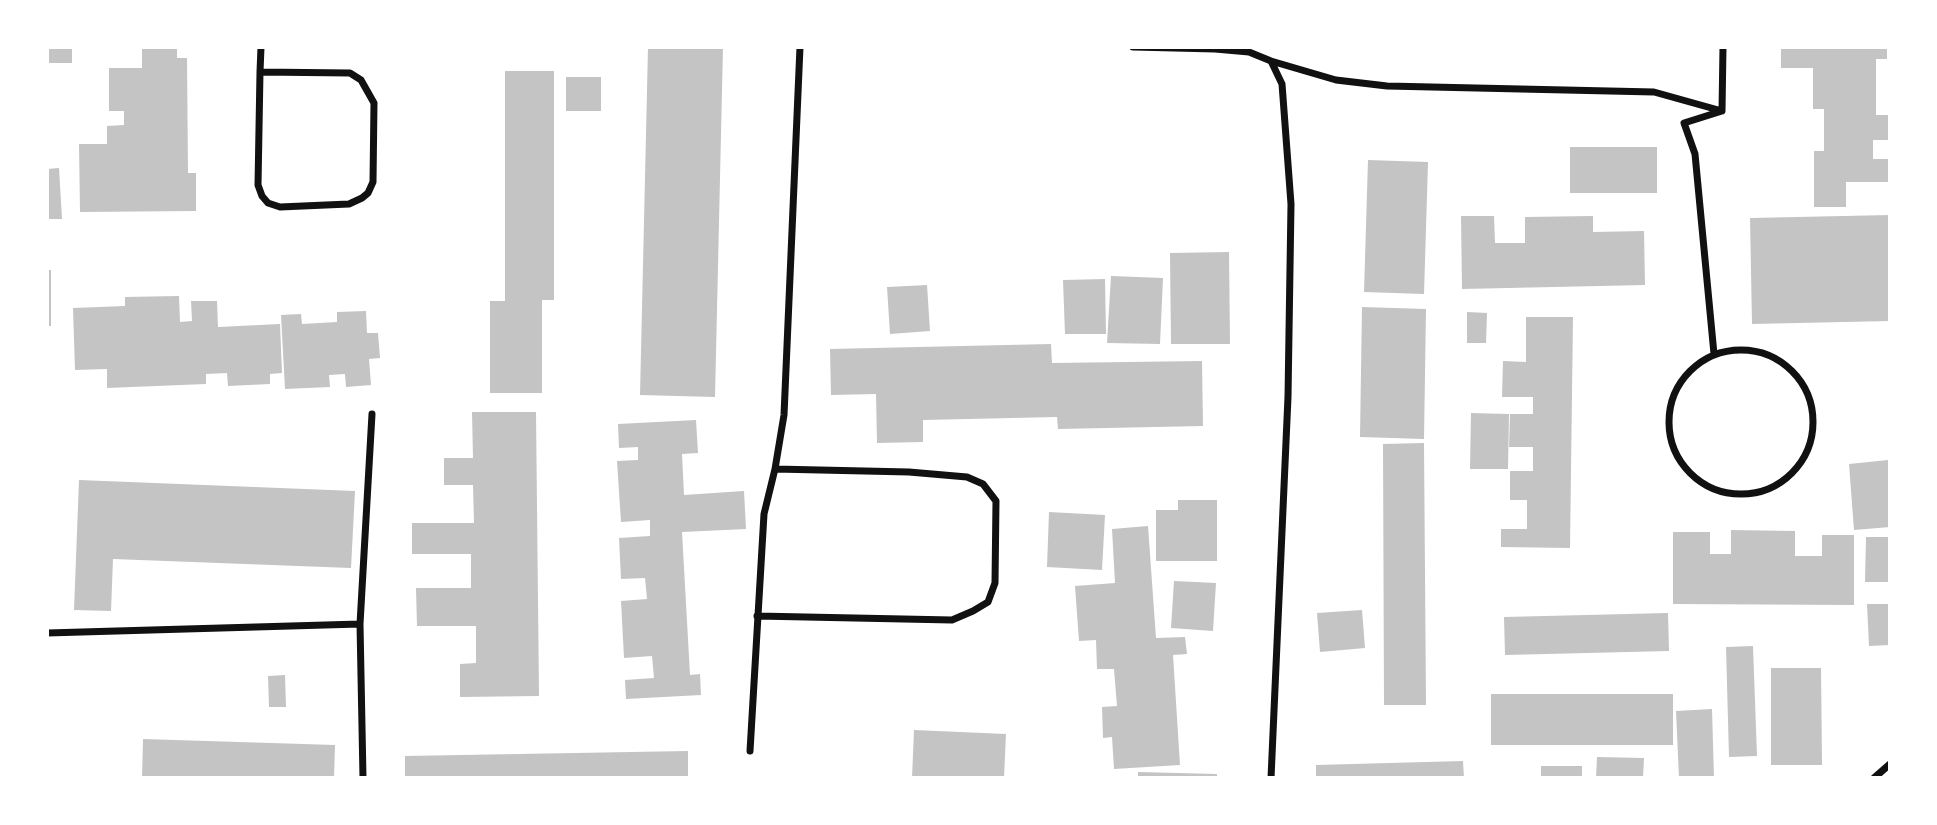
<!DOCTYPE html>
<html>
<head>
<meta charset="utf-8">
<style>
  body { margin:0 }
  #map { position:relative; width:1937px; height:825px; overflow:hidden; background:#fff; font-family:"Public Sans",sans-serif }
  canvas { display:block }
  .frame { position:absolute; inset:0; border:49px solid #fff; pointer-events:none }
</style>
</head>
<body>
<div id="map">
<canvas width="1937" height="825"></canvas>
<div class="frame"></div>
</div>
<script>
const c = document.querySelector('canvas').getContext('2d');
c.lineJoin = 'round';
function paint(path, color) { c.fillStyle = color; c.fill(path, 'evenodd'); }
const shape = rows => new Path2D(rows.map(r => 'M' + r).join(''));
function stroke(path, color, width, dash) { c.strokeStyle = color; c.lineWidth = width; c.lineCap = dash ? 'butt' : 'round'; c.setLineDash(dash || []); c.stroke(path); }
paint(shape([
  [47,47,72,47,72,63,47,63],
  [142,47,177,47,177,58,187,58,188,173,196,173,196,211,80,212,79,144,107,144,107,126,124,125,124,111,109,111,109,68,142,68],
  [648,47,723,47,715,397,640,395],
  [1781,47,1887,47,1887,59,1876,59,1876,115,1890,115,1890,140,1873,140,1873,159,1890,159,1890,182,1846,182,1846,207,1814,207,1814,151,1824,151,1824,109,1813,109,1813,68,1781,68],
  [505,71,554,71,554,300,542,300,542,393,490,393,490,301,505,301],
  [566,77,601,77,601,111,566,111],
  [1570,147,1657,147,1657,193,1570,193],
  [1368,160,1428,162,1424,294,1364,292],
  [59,168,62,219,47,219,47,169],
  [1890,215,1890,321,1752,324,1750,218],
  [1461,216,1494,216,1495,243,1525,243,1525,217,1593,216,1593,232,1644,231,1645,285,1462,289],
  [1229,252,1230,344,1171,344,1170,253],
  [47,270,51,270,51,326,47,326],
  [1111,276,1163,278,1160,344,1107,343],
  [1105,279,1106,334,1065,334,1063,280],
  [927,285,930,331,890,334,887,287],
  [179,296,180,322,192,321,191,301,217,301,218,327,280,324,282,373,270,374,270,384,228,386,227,373,206,374,206,384,107,388,107,369,75,370,73,308,125,306,125,297],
  [1362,307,1426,309,1424,439,1360,437],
  [366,311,367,333,378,333,380,358,369,359,371,385,346,387,345,374,329,375,330,387,285,389,281,315,301,314,302,324,337,322,337,312],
  [1467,312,1487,313,1486,343,1467,343],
  [1526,317,1573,317,1570,548,1501,547,1501,529,1527,529,1527,500,1510,500,1510,471,1533,471,1533,447,1509,447,1510,414,1533,414,1533,397,1502,397,1503,361,1526,362],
  [1051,344,1052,363,1202,361,1203,426,1058,429,1057,417,923,420,923,442,877,443,876,394,831,395,830,349],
  [472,412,536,412,539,696,460,697,460,664,476,663,476,626,417,626,416,588,471,588,471,554,412,554,412,523,474,523,473,485,444,485,444,458,473,458],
  [1471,413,1509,414,1508,469,1470,469],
  [696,420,698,453,682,454,684,495,744,491,746,529,682,532,690,675,700,674,701,695,626,699,625,680,654,678,652,656,624,658,621,601,647,599,645,578,621,579,619,538,650,536,650,520,621,522,617,461,638,460,638,447,619,448,618,424],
  [1424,443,1426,705,1384,705,1383,444],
  [1888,460,1890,527,1854,530,1849,464],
  [79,480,355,491,351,568,113,559,111,611,74,610],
  [1178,500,1217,500,1217,561,1156,561,1156,510,1178,510],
  [1049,512,1105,515,1102,570,1047,567],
  [1148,526,1156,638,1185,637,1187,654,1173,655,1180,765,1114,769,1112,737,1103,738,1102,707,1117,706,1114,669,1097,669,1096,640,1079,641,1075,586,1115,583,1112,529],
  [1731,530,1795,531,1795,556,1822,556,1822,535,1854,535,1854,605,1673,604,1673,532,1710,532,1710,554,1731,554],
  [1866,537,1890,537,1890,582,1865,582],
  [1174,581,1216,583,1213,631,1171,628],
  [1867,604,1890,604,1890,645,1869,646],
  [1362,610,1365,648,1320,652,1317,613],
  [1668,613,1669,651,1505,655,1504,617],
  [1753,646,1757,756,1729,757,1726,647],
  [1771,668,1821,668,1822,765,1771,765],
  [285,675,286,707,269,707,268,676],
  [1491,694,1673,694,1673,745,1491,745],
  [1712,709,1714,778,1679,778,1676,711],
  [914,730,1006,734,1004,778,912,778],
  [143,739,335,745,334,778,142,778],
  [688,751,688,778,405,778,405,756],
  [1597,757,1644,758,1643,778,1596,778],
  [1463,761,1464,778,1316,778,1316,765],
  [1541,766,1582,766,1582,778,1541,778],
  [1138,772,1217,774,1217,778,1138,778]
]), '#c4c4c4');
stroke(shape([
  [1133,47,1215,49,1249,52,1271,61,1282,84,1291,204,1288,397,1271,778],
  [1271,61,1336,80,1387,86,1654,92,1722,111,1684,123,1695,154,1714,354],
  [260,72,350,73,361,80,374,103,373,182,368,193,362,198,349,204,280,207,268,203,262,196,258,185,260,72,261,47],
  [1722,111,1723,47],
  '1669 422a72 72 0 1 1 144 0a72 72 0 1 1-144 0Z',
  [757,616,952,620,973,611,988,602,995,583,996,501,983,484,967,477,909,472,775,469],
  [360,624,372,414],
  [47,633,360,624,363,778],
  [750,751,764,514,775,469,784,415,800,47],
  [1874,778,1890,764]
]), '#111', 7);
</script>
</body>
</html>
